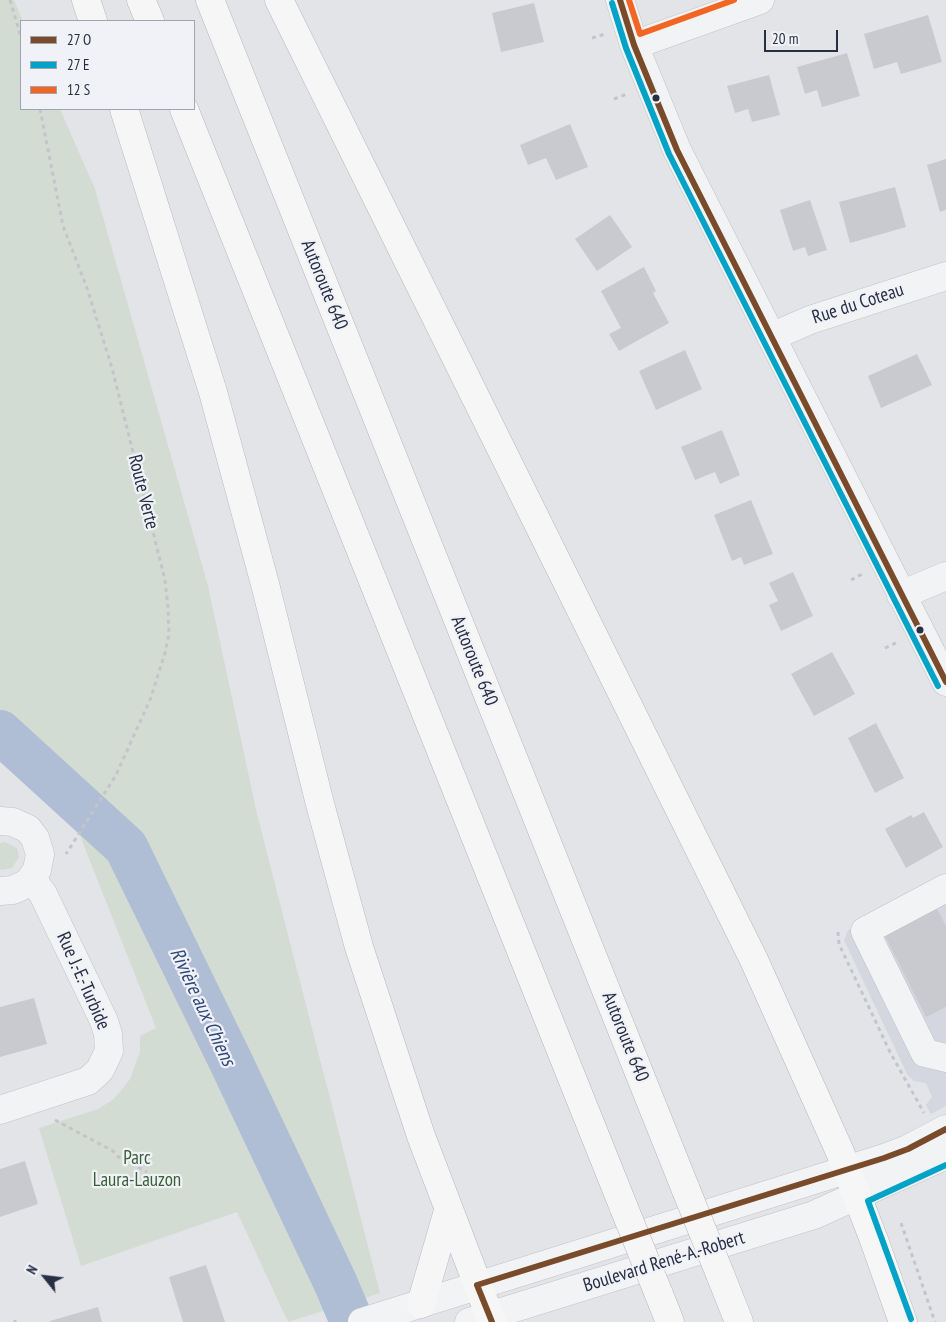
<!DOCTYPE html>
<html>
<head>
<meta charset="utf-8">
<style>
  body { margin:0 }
  #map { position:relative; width:946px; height:1322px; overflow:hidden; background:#e3e4e8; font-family:"PT Sans Narrow",sans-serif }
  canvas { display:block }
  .legend { position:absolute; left:20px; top:20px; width:175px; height:90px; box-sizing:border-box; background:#f0f2f8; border:1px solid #a0a4b0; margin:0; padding:6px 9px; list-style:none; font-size:15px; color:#282e43 }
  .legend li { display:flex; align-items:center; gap:10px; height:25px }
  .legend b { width:25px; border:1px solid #a0a4b0 }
  .north { position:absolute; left:20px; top:1252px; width:50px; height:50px; -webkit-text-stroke:4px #f0f2f8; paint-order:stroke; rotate:299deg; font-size:14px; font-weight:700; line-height:20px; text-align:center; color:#282e43 }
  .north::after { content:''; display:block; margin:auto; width:18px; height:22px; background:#282e43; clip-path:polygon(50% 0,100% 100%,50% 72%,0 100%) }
  .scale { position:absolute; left:764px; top:30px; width:74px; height:22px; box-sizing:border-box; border:2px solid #282e43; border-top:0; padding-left:6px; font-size:15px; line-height:18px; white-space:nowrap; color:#282e43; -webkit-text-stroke:4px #f0f2f8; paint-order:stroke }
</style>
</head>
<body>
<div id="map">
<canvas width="946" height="1322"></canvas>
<ul class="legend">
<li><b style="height:6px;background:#7a4b2a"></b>27 O</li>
<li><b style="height:6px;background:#02a3c7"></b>27 E</li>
<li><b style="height:6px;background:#f26522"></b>12 S</li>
</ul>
<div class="north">N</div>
<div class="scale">20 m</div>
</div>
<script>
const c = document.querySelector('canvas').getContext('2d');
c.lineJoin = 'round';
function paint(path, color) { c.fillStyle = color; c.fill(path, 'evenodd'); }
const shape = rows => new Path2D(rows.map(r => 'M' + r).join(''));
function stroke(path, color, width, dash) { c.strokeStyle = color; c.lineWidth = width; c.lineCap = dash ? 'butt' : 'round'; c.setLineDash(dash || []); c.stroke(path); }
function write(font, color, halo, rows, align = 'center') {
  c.font = font + ' "PT Sans Narrow",sans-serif'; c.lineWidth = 4.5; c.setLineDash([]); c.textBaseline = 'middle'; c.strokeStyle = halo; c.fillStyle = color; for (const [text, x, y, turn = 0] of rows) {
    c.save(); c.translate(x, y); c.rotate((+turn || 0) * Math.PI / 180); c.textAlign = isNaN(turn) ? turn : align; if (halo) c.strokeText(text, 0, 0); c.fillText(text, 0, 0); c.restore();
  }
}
paint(shape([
  [946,881,946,1106,931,1114,926,1105,932,1097,926,1083,914,1081,907,1074,844,940,848,930]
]), '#d4d7df');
paint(shape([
  [0,0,14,0,23,21,21,109,60,109,95,189,208,586,257,814,380,1293,288,1322,237,1212,81,1266,39,1128,98,1109,114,1099,130,1079,140,1052,140,1036,156,1028,56,775,0,743],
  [5,842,17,848,19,857,12,868,2,870,0,869,0,843]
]), '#d2dcd3');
stroke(shape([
  [0,732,126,847,230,1060,336,1284,352,1322]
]), '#afbdd5', 44);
paint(shape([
  [534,3,544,42,501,52,492,13],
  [928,15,942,62,901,74,897,62,874,69,864,34],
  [847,53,860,96,822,107,817,90,805,94,797,67],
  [769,75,780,115,752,122,748,109,735,113,727,86],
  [570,124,588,167,556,180,546,158,528,165,520,145],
  [946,159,946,210,940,212,927,165],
  [895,187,906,227,850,243,839,202],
  [810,200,827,250,808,256,805,247,793,251,780,210],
  [610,215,632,247,597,271,575,239],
  [644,267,656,291,653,293,669,323,619,351,609,334,621,328,601,291],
  [685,350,702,389,656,410,639,371],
  [917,354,932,385,881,408,868,376],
  [722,430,740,475,720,484,715,472,695,480,681,447],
  [751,500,773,554,744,565,741,557,732,561,714,515],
  [793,572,813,616,781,631,769,605,778,601,769,583],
  [832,652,855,694,814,716,791,674],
  [876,723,904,778,875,793,848,738],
  [924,812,943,847,906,868,885,829,911,815,913,818],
  [934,903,946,926,946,1007,926,1017,881,928],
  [34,998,47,1044,0,1057,0,1007],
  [25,1161,38,1204,0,1217,0,1169],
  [206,1265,225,1322,183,1322,169,1277],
  [98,1307,102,1322,50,1322,50,1321]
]), '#c9cacf');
const minor = shape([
  [620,0,634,45,677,150,946,682],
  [634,45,760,0],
  [771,337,810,320,946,276],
  [901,595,946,576],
  [0,821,13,822,28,829,35,838,40,854,37,870,28,883,13,890,0,891],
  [946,888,865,931,925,1053,946,1058],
  [0,1110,88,1081,100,1070,109,1051,108,1034,104,1021,43,894,32,879],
  [362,1322,884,1158,908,1149,946,1129],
  [469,1322,814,1215,946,1155]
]);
const highway = shape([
  [86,0,93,21],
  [141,0,150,21],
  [210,0,686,1190],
  [279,0,754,960,840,1152,874,1240,903,1322],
  [124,109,213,392,265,584,320,804,359,947,421,1136,492,1322],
  [184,109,624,1208],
  [720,1274,739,1322],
  [658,1292,670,1322],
  [421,1304,448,1211]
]);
stroke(minor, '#c1c2c6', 29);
stroke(highway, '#b5b7bd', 29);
stroke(shape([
  [10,0,21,37],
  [592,38,605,34],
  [614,99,627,94],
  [40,109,63,226,87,288,112,368,165,580,168,607,169,634,165,653,150,700,116,775,66,854],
  [851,580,864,573],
  [885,648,898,642],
  [838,932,839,944,890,1052,924,1113],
  [55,1120,113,1151,117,1156,147,1172],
  [901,1223,935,1322],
  [15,1320,15,1322]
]), '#c4c5cb', 3, [4, 4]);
stroke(minor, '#f2f3f5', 28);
stroke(highway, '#f6f6f7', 28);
const highwayBridge = shape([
  [686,1190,720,1274],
  [624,1208,658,1292]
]);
stroke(highwayBridge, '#b5b7bd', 29, []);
stroke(highwayBridge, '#f6f6f7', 28);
stroke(shape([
  [620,0,634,45,677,150,946,682],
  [492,1322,477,1285,884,1158,908,1149,946,1129]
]), '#7a4b2a', 6);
stroke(shape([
  [612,3,626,48,669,154,938,686],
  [911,1319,868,1201,946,1165]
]), '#02a3c7', 6);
stroke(shape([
  [629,0,640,34,734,0]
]), '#f26522', 6);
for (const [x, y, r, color] of [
  [656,98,4.5,"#282e43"],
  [920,630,4.5,"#282e43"]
]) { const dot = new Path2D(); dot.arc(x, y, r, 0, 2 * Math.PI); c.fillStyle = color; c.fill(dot); stroke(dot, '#f0f2f8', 2); }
write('19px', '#282e43', '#f0f2f8', [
  ["Autoroute 640",324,285,68],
  ["Rue du Coteau",858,304,-18],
  ["Route Verte",143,492,76],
  ["Autoroute 640",474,661,68],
  ["Rue J.-E.-Turbide",83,981,66],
  ["Autoroute 640",625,1037,68],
  ["Boulevard René-A.-Robert",664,1262,-17]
]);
write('19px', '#376034', '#f0f2f8', [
  ["Parc",137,1159],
  ["Laura-Lauzon",137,1181]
]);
write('italic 20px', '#2f477a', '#f0f2f8', [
  ["Rivière aux Chiens",202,1007,65]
]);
</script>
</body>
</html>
